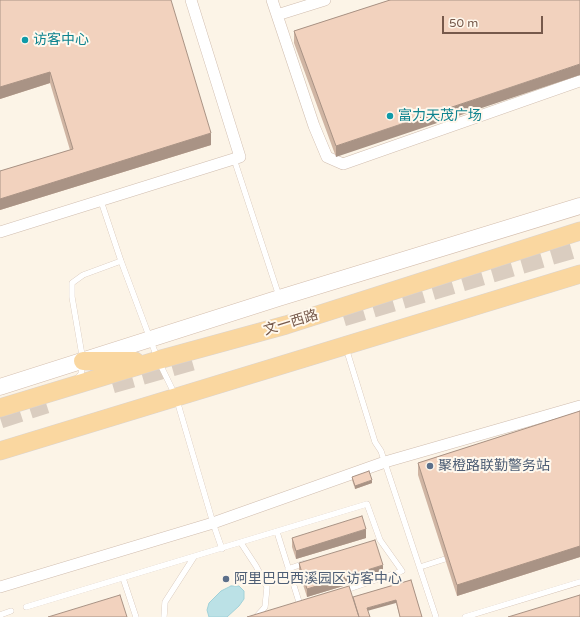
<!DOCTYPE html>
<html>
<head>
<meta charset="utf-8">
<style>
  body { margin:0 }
  #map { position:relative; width:580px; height:617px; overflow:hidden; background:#fcf4e7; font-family:"Varela Round",sans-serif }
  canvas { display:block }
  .scale { position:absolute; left:442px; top:16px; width:101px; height:18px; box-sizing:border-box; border:2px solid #76594b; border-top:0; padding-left:5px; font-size:12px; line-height:14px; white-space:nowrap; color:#76594b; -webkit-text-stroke:3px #fff8ed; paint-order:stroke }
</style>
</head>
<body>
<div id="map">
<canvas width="580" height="617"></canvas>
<div class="scale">50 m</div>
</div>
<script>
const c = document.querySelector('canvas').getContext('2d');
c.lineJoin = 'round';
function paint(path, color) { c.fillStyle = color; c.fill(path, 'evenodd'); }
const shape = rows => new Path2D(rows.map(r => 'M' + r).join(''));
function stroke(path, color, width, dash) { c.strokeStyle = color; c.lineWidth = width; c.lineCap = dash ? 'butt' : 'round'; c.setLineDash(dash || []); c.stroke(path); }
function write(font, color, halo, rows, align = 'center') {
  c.font = font + ' "Varela Round","Noto Sans SC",sans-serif'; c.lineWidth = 4; c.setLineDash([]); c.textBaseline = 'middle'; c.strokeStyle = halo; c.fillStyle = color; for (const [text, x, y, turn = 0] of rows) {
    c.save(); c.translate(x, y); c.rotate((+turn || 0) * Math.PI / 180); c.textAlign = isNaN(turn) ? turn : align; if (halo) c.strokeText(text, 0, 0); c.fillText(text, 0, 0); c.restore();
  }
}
const water = shape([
  [231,586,239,586,244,591,244,599,239,606,227,617,209,617,207,610,209,603,221,591,231,586]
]);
paint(water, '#bbe1e6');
stroke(water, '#a1d1d8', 1);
stroke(shape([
  [343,316,580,246],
  [112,383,199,358],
  [0,418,46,403]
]), '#dacdc0', 21, [21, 10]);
const lane = shape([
  [234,159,279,296],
  [101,201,121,261,158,360,176,397,213,523,222,549],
  [346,348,375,442,381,451,436,617],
  [76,380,81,374,83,361,72,297,72,283,83,275,121,261],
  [277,532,300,605,303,604],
  [241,543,256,566,267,587,265,607,256,617],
  [420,567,445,559],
  [288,569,305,563],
  [123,578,136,617],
  [26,607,367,504,380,540,402,571,343,591],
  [0,615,11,611],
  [164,617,165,602,194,557],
  [465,617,580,582]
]);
const street = shape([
  [272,0,314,126,327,157,343,164,580,81],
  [277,15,325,0],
  [0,232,240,157,191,0],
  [0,587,213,523,385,462,580,406]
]);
const secondary = shape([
  [0,387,279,298,580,206]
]);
const primary = shape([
  [83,361,135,361],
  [0,408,158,360,286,325,580,231],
  [0,451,580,274]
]);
stroke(lane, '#d0bdaf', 6);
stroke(street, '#d0bdaf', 12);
stroke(secondary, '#d3bdad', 17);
stroke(primary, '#dbd4d0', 19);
stroke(lane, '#fff', 5.5);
stroke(street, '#fff', 11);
stroke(secondary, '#fff', 16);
stroke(primary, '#fad7a0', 18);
paint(shape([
  [0,0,211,145,0,210,0,171,70,150,50,83,0,99],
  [390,0,336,157,294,43,294,31],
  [580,411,580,557,457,596,418,475,418,463],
  [352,477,372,483,355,489,352,480],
  [292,538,366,538,296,559,292,547],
  [299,563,383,574,307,597,299,572],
  [411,580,422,617,400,617,396,603,353,597]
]), '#d0b5a3');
paint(shape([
  [580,64,580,75,336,157,336,146],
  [50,72,50,83,0,99,0,87],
  [211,133,211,145,0,210,0,199],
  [372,480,372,483,355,489,355,486],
  [366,529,366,538,296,559,296,551],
  [580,546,580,557,457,596,457,585],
  [383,565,383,574,307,597,307,589],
  [396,600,396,603,367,611,367,608]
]), '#a99385');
const building = shape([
  [0,0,171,0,211,133,0,199,0,171,73,149,50,72,0,87,0,0],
  [390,0,580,0,580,64,336,146,294,31,390,0],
  [580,411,580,546,457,585,418,463,580,411],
  [369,471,372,480,355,486,352,477,369,471],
  [362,516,366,529,296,551,292,538,362,516],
  [375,540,383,565,307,589,299,563,375,540],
  [411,580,422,617,400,617,396,600,367,608,370,617,359,617,353,597,411,580],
  [349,586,359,617,247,617,349,586],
  [120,595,127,617,48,617,120,595],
  [580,595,580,617,508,617,580,595]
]);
paint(building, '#f2d2be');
stroke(building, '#a99385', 1);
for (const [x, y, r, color] of [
  [25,40,4,"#0f9aa8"],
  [390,116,4,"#0f9aa8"],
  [430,466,4,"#5c6f8a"],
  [226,579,4,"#5c6f8a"]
]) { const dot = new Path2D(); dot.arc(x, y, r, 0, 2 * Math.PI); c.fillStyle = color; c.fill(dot); stroke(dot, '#fff8ed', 1.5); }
write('14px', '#0d838f', '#fff8ed', [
  ["访客中心",33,40],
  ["富力天茂广场",398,116]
], 'left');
write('14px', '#76594b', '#fff8ed', [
  ["文一西路",291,323,-17]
]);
write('14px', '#4e5e75', '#fff8ed', [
  ["聚橙路联勤警务站",438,466],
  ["阿里巴巴西溪园区访客中心",234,579]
], 'left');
</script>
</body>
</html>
